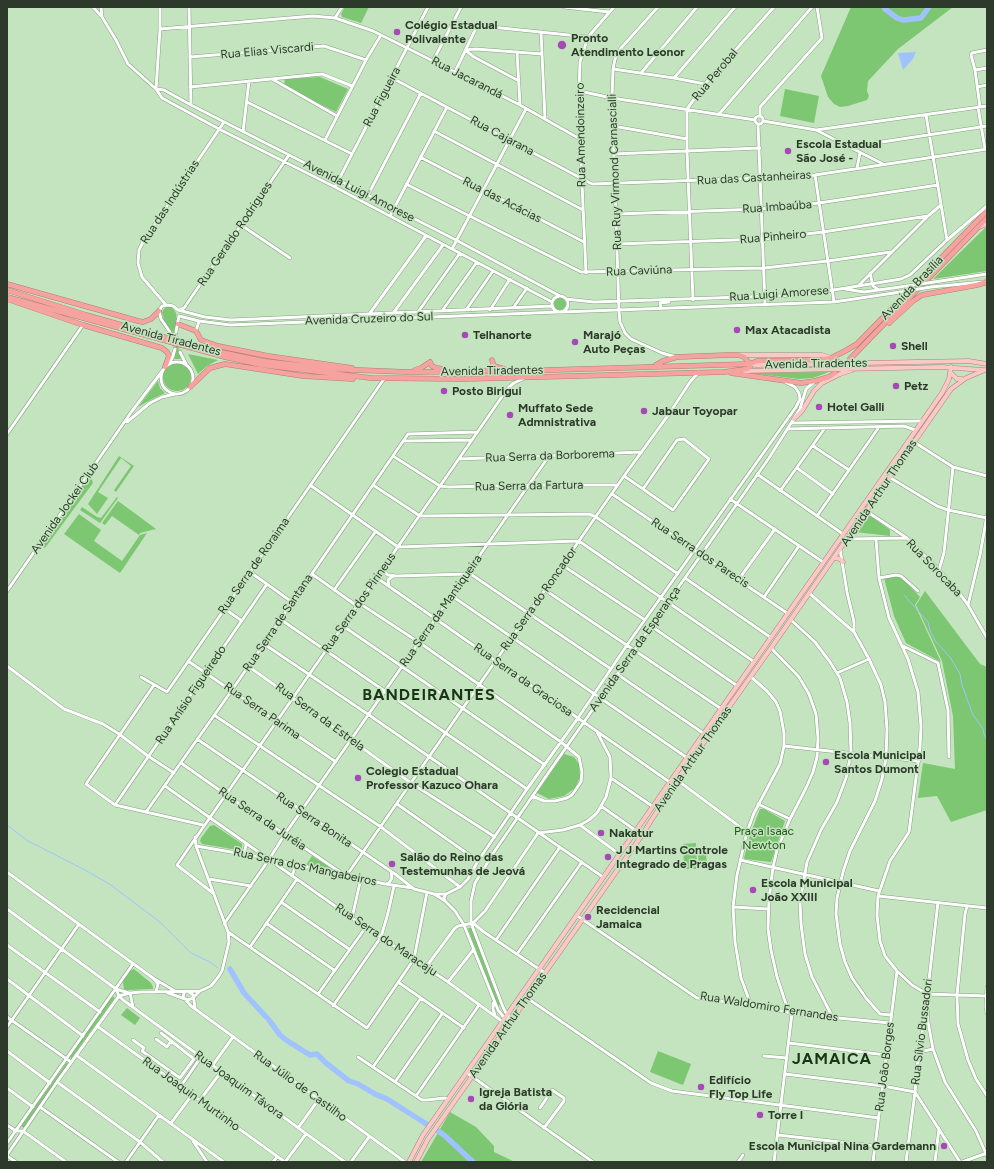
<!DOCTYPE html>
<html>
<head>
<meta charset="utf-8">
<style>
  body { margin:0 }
  #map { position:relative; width:994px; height:1169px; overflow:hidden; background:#c4e4bf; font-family:Figtree,sans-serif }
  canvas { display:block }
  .frame { position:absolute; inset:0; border:8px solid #2d3a2b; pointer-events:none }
</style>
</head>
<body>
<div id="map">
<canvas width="994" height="1169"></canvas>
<div class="frame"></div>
</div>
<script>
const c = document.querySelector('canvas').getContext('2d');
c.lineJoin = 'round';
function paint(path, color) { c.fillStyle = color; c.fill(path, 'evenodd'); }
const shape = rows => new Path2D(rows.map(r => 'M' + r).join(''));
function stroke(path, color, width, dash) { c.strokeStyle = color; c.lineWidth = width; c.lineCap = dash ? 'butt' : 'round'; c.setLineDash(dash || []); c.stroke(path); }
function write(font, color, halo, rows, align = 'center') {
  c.font = font + ' Figtree,sans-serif'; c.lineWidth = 3; c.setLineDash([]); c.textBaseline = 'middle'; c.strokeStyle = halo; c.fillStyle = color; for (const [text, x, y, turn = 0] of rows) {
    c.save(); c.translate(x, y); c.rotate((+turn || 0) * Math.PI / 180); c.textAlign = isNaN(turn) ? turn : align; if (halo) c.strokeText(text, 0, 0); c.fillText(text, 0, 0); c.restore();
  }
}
paint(shape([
  [345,7,369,7,361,23,342,17,341,14],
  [851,7,953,7,898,49,868,81,867,91,869,96,867,100,848,106,840,107,834,104,828,97,821,76],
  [320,77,348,89,336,112,284,86,285,79],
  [785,89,819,96,814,123,780,116],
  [987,227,987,271,933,279,985,228],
  '554 304a6 6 0 1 1 12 0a6 6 0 1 1-12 0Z',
  [166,307,172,307,176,313,177,320,174,331,181,359,174,359,176,350,171,330,164,320,162,313,163,310],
  [188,354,218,360,207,366,198,374],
  '163 377a14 14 0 1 1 28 0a14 14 0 1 1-28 0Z',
  [829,372,813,378,799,379,750,373],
  [158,381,160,388,165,393,152,399,138,407],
  [119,456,134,466,116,492,114,490,131,466,121,458,98,492,108,498,97,514,88,504],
  [90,474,93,483,45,548,39,545],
  [117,497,118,498,100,523,80,510,82,507,97,517,101,518],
  [118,501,148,523,156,529,140,533,139,535,112,516,105,525,102,523],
  [79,514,101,530,94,541,122,561,140,535,147,533,120,573,64,534],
  [868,514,890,530,890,536,855,532],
  [896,575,901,577,920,597,915,605,941,662,906,643,894,616,884,578],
  [925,591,980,664,987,667,987,810,951,822,937,796,918,798,923,763,955,769,953,716,942,661,916,605],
  [564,754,574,757,579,764,580,777,575,788,564,796,549,799,537,793],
  [760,809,764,809,785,821,771,862,745,859,744,858,750,835],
  [214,825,242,844,242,848,238,850,202,844,200,841,201,838,210,826],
  [696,843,697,869,684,869,683,844],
  [706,853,707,866,699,866,698,854],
  [312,856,337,872,306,865],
  [469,928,471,928,500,1005,498,1006,468,929],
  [134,969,151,983,153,987,153,989,127,990,124,989,123,982,124,979,130,971],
  [111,997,114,997,114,999,71,1059,70,1057],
  [127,1008,140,1018,135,1025,121,1015],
  [658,1051,691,1064,683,1085,650,1072],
  [67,1062,68,1064,24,1127,22,1127,22,1125],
  [450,1112,476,1127,494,1146,494,1152,515,1162,421,1162]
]), '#7dc672');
paint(shape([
  [916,52,913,59,903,70,898,53]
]), '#a0c3ff');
stroke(shape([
  [904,595,928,622,930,631,936,642,950,657,960,674,962,685,973,715,983,729,984,734,987,740],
  [7,825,28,841,85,870,111,885,161,923,191,953,210,962,218,968]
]), '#a0c3ff', 1);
stroke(shape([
  [885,9,897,18,903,20,921,18,929,7],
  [230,969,244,993,269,1020,280,1035,286,1040,310,1055,317,1054,326,1063,349,1081,358,1084,375,1094,387,1099,428,1125],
  [438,1131,444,1135,473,1162]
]), '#a0c3ff', 5.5);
stroke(shape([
  [170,332,175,349],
  [176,332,180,352]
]), '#a6c2a1', 3, [3, 1.5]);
const minor = shape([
  [93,7,102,17,116,40,128,64,156,89,162,98,219,129,335,187,552,302],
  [101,7,102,17],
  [189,7,191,105],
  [564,7,609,12],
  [658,7,621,48,615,59,613,69,612,98,619,311,620,322,625,333,631,339,662,353,676,357],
  [335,18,342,7],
  [453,23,588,37],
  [160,29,313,16,335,18,373,31,433,61,520,105,580,139],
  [541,32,545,119],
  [465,50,476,49,542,54],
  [465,50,474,57,519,81],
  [517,52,520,105],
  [190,57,324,46,366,60],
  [433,61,461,7],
  [613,69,674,78,705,84],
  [975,70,987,68],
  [455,72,477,26],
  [641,73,697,7],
  [392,78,592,184,760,178,815,175,987,149],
  [674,78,735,7],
  [272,79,337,116],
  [190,87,322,74,352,86],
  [977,87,987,85],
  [156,89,164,90,191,105,456,240,560,296],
  [156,89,160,29,160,7],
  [579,91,612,98,755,120],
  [247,102,352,154],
  [978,107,985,149],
  [980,107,975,70,971,55,972,53,987,50],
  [719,114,812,7],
  [926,115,947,240],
  '755 120a4 4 0 1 1 8 0a4 4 0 1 1-8 0Z',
  [760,116,760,107,822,38,817,7],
  [763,121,816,130,883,164],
  [758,124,765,305],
  [613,126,687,139],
  [816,130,987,106],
  [434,131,583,210],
  [243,132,249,81],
  [325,140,366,60,381,35],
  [849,147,987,126],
  [613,154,760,148],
  [420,157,584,242],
  [857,168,860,153],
  [815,175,834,302],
  [406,184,581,272,764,268,828,261,891,252],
  [335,187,428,7],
  [368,195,421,93],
  [616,214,761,209,819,203,938,185],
  [390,216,447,107],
  [241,225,290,258],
  [617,244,763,239,823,232,928,216],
  [452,249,526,109],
  [586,273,580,139,579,91,580,62,588,37,614,7],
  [870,273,873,286,879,290],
  [934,282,987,274],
  [858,286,928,216,941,205],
  [931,287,983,282],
  [845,289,864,292,907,286],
  '552 304a8 8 0 1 1 16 0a8 8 0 1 1-16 0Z',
  [566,299,594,302,803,295,901,279,910,275,947,240,987,206],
  [693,300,687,151,687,109,705,84,774,7],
  [166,305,142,277,138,263,139,250,144,240,224,122],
  [513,308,527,288],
  [661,309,660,303,669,302],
  [178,310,205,317,231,320,552,306],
  [179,310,184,308,289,155],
  [466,310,493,271],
  [490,310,510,279],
  [442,311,477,262],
  [394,312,443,245],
  [418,312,460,253],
  [562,312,834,302,894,293],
  [370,313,426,236],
  [179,316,199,321,230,325,559,312],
  [196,331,199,321],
  [170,332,161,319,159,311,162,306,168,305,173,306,178,310],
  [176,332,179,316],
  [180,352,186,364],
  '161 378a16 16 0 1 1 32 0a16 16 0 1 1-32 0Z',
  [169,364,173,356,175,349],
  [127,422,150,403,162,397,175,394],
  [791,423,921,421],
  [787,429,904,426,915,430],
  [7,434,83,325],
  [404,441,472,440],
  [914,442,953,467,987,476],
  [813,446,849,470],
  [393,456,440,486,449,487,529,485,618,485],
  [459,459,642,452],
  [797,468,833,494],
  [757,474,843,534],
  [624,476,643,489,673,510,709,459,684,439,677,440,643,489],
  [889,477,937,506,948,510,987,518],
  [310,485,398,547,579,541,753,661],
  [373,485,420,516],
  [780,491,825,428],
  [612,494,787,613],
  [730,499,823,562],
  [866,511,907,538,939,570,957,590,968,605,987,638],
  [420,516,589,514,596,517,678,574],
  [817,516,879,427],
  [847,539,907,538],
  [876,539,879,578,889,618,908,659,918,692,921,726,920,747,909,832,890,861,878,896,877,915,880,941,885,956,897,971,912,985,927,994],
  [840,549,847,592,854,622,854,632],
  [562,565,645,620],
  [382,570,388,575,396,576,468,574,472,575,611,669],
  [939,570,944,553,953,467],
  [250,572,292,602],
  [312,574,357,606],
  [377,578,671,783],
  [685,578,770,637],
  [879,578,896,575,901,576,918,591],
  [739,579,775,529],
  [389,586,388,580,393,576],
  [334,590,376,531],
  [545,590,720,708],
  [7,591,132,411,163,370],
  [809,593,854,632,869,659,881,685,885,702,887,729,886,758,882,779,875,801,850,851,843,872,837,898,836,914,840,944,845,962,852,978,866,998,880,1014,891,1015],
  [452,596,686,757],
  [764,597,799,546],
  [359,603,420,643,561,742,579,757,582,772,581,782,572,795,567,798,555,801,544,801,532,796],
  [968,605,980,555,987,515],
  [225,609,242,621],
  [280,619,527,789],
  [791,620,815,642,830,662,840,678,847,702,850,723,851,753,846,778,837,802,821,830,807,862,800,902,801,924,805,954,812,977,833,1018],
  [343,626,545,765],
  [651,626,736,685],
  [264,644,369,715,603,877],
  [901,645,938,663,948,710,949,757],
  [771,648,799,677,809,694,816,714,818,738,817,757,813,772,806,788,790,819,777,850,773,867,769,899,768,929,771,950,777,977,789,1013],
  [188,661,336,762],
  [7,666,64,709,103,724,119,734,148,756,174,773],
  [248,666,411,783,495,837],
  [837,673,869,659],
  [617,674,703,733],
  [141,677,167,692,384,379],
  [751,677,767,691,776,702,780,711,784,733,784,746,780,764,754,813,747,832,737,875,733,907,735,942,741,978,751,1005],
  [154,685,86,784,115,805,203,825],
  [214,715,381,827,460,887],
  [197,739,395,874,414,889,434,894,445,901,455,911,464,925,498,1010,502,1015,510,1022],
  [784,746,919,761],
  [181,763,225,794,343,874],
  [611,778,652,806],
  [677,780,747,832],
  [165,786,352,918,448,982,503,1022],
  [397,804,478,861],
  [758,804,790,819],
  [115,805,267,584],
  [601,806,642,835],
  [146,812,232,690,408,434,477,432],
  [580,825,619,854],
  [196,846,266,858],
  [241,853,245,850,246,845,245,842],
  [271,859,385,884,413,888],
  [740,860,879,891],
  [7,872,153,978],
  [347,875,624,476,669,414,690,382,699,372],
  [292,876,296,865],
  [209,879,251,886],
  [386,884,389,883,392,878,391,871],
  [214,894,177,865,508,388,514,383,523,379],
  [434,894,446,894],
  [878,896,987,908],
  [445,901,444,898,446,894,460,887,468,879,478,861,527,789,578,718,627,645,796,407,800,399,799,393,795,387,785,382],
  [281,902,349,949],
  [967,906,965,914,957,995,958,1024,968,1060,976,1079,987,1096],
  [733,907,768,909],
  [7,909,116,989,129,993],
  [576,915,697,998,751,1005,797,1014,890,1023],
  [352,918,361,878],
  [266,923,334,970],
  [473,923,484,932,545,973],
  [224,924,270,858,285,834,549,456],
  [228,932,367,1028,414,959,427,892],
  [496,940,560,847],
  [7,945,100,1012],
  [250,947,297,879],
  [517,954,582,862],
  [426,967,455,928,458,926,473,923,485,911,538,833,563,830,580,825,589,820,597,813,606,797,611,778,610,757,597,732],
  [7,979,83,1036],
  [398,982,464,1028],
  [448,982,474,949],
  [987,987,986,1006,987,1013],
  [116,989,119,996,123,1000,345,1162],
  [185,991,184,993,183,997,191,1006,405,1162],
  [188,991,193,995,195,1007],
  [156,992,158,984,153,978,175,991],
  [130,993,133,1007],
  [168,993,188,1000,193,998,200,991,211,986,219,976,222,971,229,942,228,932,196,846,195,837],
  [318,994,366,927],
  [927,994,987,996],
  [527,998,651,1083,672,1091,879,1118],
  [493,1003,493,1009,495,1015],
  [927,1004,928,1022,933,1049,945,1082,976,1131,987,1156],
  [333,1006,381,937,388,913,394,886],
  [7,1017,71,1062],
  [512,1019,507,1015,503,1007,471,923,471,901,475,883,494,852,551,769,769,458,800,409,806,389,814,382],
  [97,1026,285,1162],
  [7,1027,79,924],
  [156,1039,167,1047,171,1041],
  [133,1040,144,1048,142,1051,180,1078,194,1059,161,1033],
  [789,1043,886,1055],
  [7,1051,50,1083],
  [919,1052,933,1049],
  [76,1055,224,1162],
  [764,1056,787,1058],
  [358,1057,422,1100,427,1100,444,1098,448,1099],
  [212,1066,233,1037],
  [373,1067,421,998],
  [467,1073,593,1162],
  [785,1074,883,1086,915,1092,960,1162],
  [57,1082,140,1142,163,1162],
  [395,1082,442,1014],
  [181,1086,201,1057],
  [7,1088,33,1107],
  [416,1096,479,1005],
  [200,1100,221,1072],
  [40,1107,118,1162],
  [540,1108,552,1090,564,1098,564,1101,544,1128],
  [171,1123,192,1095],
  [7,1125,16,1131,23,1131,66,1162],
  [298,1128,319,1099],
  [778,1135,875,1146],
  [193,1141,207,1162],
  [7,1143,133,964],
  [7,1155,57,1082,119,996,130,993,141,992,200,991],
  [7,1156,16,1162],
  [126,1162,159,1115],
  [273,1162,277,1157],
  [285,1162,306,1134],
  [351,1162,369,1137],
  [738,1162,743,1155],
  [774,1162,792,1013],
  [873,1162,897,971],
  [906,1162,915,1092,919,1047,924,1023,938,902],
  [935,1162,939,1128],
  [962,1162,987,1153]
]);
const major = shape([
  [979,227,987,224],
  [740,355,822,355,831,358],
  [750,364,756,365,969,361,987,364],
  [744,371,942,367,983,370],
  [951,373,957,379,962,379],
  [794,419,802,411,814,391,822,383,840,374,852,370],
  [834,558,840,559,843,562],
  [409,1162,423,1135,942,393,949,379,951,367],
  [416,1162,428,1139,642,835,677,780,771,648,951,389,966,378,985,370]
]);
const highway = shape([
  [7,284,138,321,143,322,151,319,159,311],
  [7,290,86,315,206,349,263,361,332,369,407,372,517,371,750,364,757,361,819,360,831,358,845,351,857,344,987,211],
  [7,297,225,357,262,365,371,378,464,379,724,372,747,369,750,367,750,364],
  [7,299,83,325,162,348,167,352,169,356,165,367],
  [889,323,913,301,922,295,977,285,987,282],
  [178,324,196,331,201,340,218,346,268,356,352,368],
  [831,358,838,362,845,364],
  [850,359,987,218],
  [492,360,494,366,504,369],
  [656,365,663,361,677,357,729,355,738,355,744,357,750,364],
  [415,370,421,368,430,362,432,366,436,368,444,369],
  [731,373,801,383,815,381,829,377,835,373],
  [190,387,210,368,225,364,303,376,353,379]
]);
stroke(minor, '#83a07e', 4);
stroke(major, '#b07e77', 5);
stroke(highway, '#b07e77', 5.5);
stroke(minor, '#fff', 3);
stroke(major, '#fac8c6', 4);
stroke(highway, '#f6a3a0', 4.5);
const minorBridge = shape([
  [907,286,934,282],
  [894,293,931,287]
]);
stroke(minorBridge, '#83a07e', 4, []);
stroke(minorBridge, '#fff', 3);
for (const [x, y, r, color] of [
  [397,32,4,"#a54ab5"],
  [562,45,5,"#a54ab5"],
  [788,151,4,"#a54ab5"],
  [737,330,4,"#a54ab5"],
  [465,335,4,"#a54ab5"],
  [575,342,4,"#a54ab5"],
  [893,346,4,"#a54ab5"],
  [896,386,4,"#a54ab5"],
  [444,391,4,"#a54ab5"],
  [819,407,4,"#a54ab5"],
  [644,411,4,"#a54ab5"],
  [510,415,4,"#a54ab5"],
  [826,762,4,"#a54ab5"],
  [358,778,4,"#a54ab5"],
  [601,833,4,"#a54ab5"],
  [608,857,4,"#a54ab5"],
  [392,864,4,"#a54ab5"],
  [753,890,4,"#a54ab5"],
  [588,917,4,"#a54ab5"],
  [701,1087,4,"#a54ab5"],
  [471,1099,4,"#a54ab5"],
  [760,1115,4,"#a54ab5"],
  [944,1146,4,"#a54ab5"]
]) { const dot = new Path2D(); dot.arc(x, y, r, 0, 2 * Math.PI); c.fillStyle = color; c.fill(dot); stroke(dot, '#c4e4bf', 1.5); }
write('bold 12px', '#2d3a2b', '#c4e4bf', [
  ["Colégio Estadual",405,25],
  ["Polivalente",405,39],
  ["Pronto",571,38],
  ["Atendimento Leonor",571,52],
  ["Escola Estadual",796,144],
  ["São José -",796,158],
  ["Max Atacadista",745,330],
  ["Telhanorte",473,335],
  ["Marajó",583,335],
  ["Auto Peças",583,349],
  ["Shell",901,346],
  ["Petz",904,386],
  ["Posto Birigui",452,391],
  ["Hotel Galli",827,407],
  ["Muffato Sede",518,408],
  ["Admnistrativa",518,422],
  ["Jabaur Toyopar",652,411],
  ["Escola Municipal",834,755],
  ["Santos Dumont",834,769],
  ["Colegio Estadual",366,771],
  ["Professor Kazuco Ohara",366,785],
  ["Nakatur",609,833],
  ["J J Martins Controle",616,850],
  ["Integrado de Pragas",616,864],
  ["Salão do Reino das",400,857],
  ["Testemunhas de Jeová",400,871],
  ["Escola Municipal",761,883],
  ["João XXIII",761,897],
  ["Recidencial",596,910],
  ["Jamaica",596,924],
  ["Edifício",709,1080],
  ["Fly Top Life",709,1094],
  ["Igreja Batista",479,1092],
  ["da Glória",479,1106],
  ["Torre I",768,1115],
  ["Escola Municipal Nina Gardemann",936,1146,"right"]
], 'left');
write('12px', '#2d3a2b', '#c4e4bf', [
  ["Rua Elias Viscardi",267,51,-5],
  ["Rua Perobal",715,75,-50],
  ["Rua Jacarandá",467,78,27],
  ["Rua Figueira",382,97,-62],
  ["Rua Amendoinzeiro",581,135,-91],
  ["Rua Cajarana",502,136,28],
  ["Rua Ruy Virmond Carnascialli",615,172,-92],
  ["Rua das Castanheiras",754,178,-3],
  ["Avenida Luigi Amorese",359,191,27],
  ["Rua das Acácias",502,200,27],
  ["Rua das Indústrias",170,202,-57],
  ["Rua Imbaúba",777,207,-4],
  ["Rua Geraldo Rodrigues",235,234,-56],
  ["Rua Pinheiro",773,237,-5],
  ["Rua Caviúna",639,271,-2],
  ["Avenida Brasília",912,288,-46],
  ["Rua Luigi Amorese",779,294,-4],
  ["Avenida Cruzeiro do Sul",369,319,-2],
  ["Avenida Tiradentes",171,339,15],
  ["Avenida Tiradentes",816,364,-1],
  ["Avenida Tiradentes",492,371,-1],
  ["Rua Serra da Borborema",550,456,-2],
  ["Rua Serra da Fartura",529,486,-1],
  ["Avenida Arthur Thomas",879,493,-56],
  ["Avenida Jockei Club",65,508,-55],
  ["Rua Serra dos Parecis",700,553,34],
  ["Rua Serra de Roraima",254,566,-55],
  ["Rua Sorocaba",934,568,46],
  ["Rua Serra do Roncador",539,599,-55],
  ["Rua Serra dos Pirineus",359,603,-55],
  ["Rua Serra da Mantiqueira",441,611,-55],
  ["Rua Serra de Santana",278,623,-56],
  ["Avenida Serra da Esperança",635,649,-55],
  ["Rua Serra da Graciosa",523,680,35],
  ["Rua Anísio Figueiredo",191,695,-56],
  ["Rua Serra Parima",262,711,35],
  ["Rua Serra da Estrela",320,717,36],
  ["Avenida Arthur Thomas",693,759,-55],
  ["Rua Serra da Juréia",262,819,34],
  ["Rua Serra Bonita",314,820,34],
  ["Rua Serra dos Mangabeiros",305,867,12],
  ["Rua Serra do Maracaju",386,940,34],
  ["Rua Waldomiro Fernandes",769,1007,9],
  ["Avenida Arthur Thomas",508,1025,-55],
  ["Rua Sílvio Bussadori",922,1032,-83],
  ["Rua João Borges",885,1067,-83],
  ["Rua Joaquim Távora",239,1085,36],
  ["Rua Júlio de Castilho",300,1086,36],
  ["Rua Joaquin Murtinho",191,1094,36]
]);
write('12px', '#205718', '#c4e4bf', [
  ["Praça Isaac",764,831],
  ["Newton",764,845]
]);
c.letterSpacing = '1px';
write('bold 16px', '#1b3417', '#c4e4bf', [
  ["BANDEIRANTES",429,695],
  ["JAMAICA",832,1059]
]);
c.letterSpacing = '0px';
</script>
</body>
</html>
